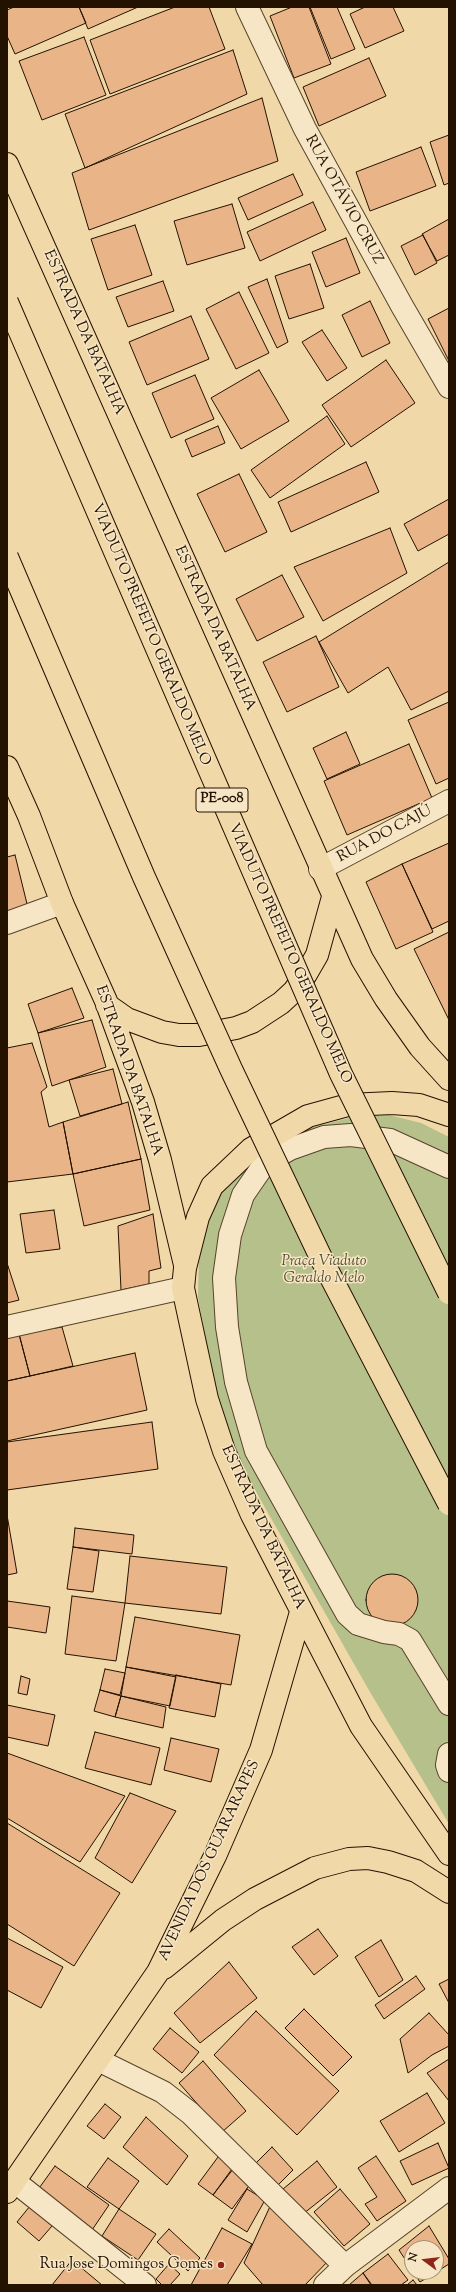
<!DOCTYPE html>
<html>
<head>
<meta charset="utf-8">
<style>
  body { margin:0 }
  #map { position:relative; width:456px; height:2292px; overflow:hidden; background:#f1d8a8; font-family:"Sorts Mill Goudy",serif }
  canvas { display:block }
  .frame { position:absolute; inset:0; border:8px solid #241201; pointer-events:none }
  .north { position:absolute; left:404px; top:2240px; width:40px; height:40px; box-sizing:border-box; background:#f6e6c6; border:1px solid #a29177; border-radius:50%; rotate:285deg; font-size:11px; font-weight:700; line-height:16px; text-align:center; color:#241201 }
  .north::after { content:''; display:block; margin:auto; width:14px; height:18px; background:#8f2418; clip-path:polygon(50% 0,100% 100%,50% 72%,0 100%) }
</style>
</head>
<body>
<div id="map">
<canvas width="456" height="2292"></canvas>
<div class="frame"></div>
<div class="north">N</div>
</div>
<script>
const c = document.querySelector('canvas').getContext('2d');
c.lineJoin = 'round';
function paint(path, color) { c.fillStyle = color; c.fill(path, 'evenodd'); }
const shape = rows => new Path2D(rows.map(r => 'M' + r).join(''));
function stroke(path, color, width, dash) { c.strokeStyle = color; c.lineWidth = width; c.lineCap = dash ? 'butt' : 'round'; c.setLineDash(dash || []); c.stroke(path); }
function write(font, color, halo, rows, align = 'center') {
  c.font = font + ' "Sorts Mill Goudy",serif'; c.lineWidth = 3; c.setLineDash([]); c.textBaseline = 'middle'; c.strokeStyle = halo; c.fillStyle = color; for (const [text, x, y, turn = 0] of rows) {
    c.save(); c.translate(x, y); c.rotate((+turn || 0) * Math.PI / 180); c.textAlign = isNaN(turn) ? turn : align; if (halo) c.strokeText(text, 0, 0); c.fillText(text, 0, 0); c.restore();
  }
}
paint(shape([
  [389,1115,421,1123,449,1137,449,1824,370,1692,243,1469,216,1395,198,1297,199,1253,216,1190,250,1155,298,1131,353,1117]
]), '#b5c08b');
const building = shape([
  [14,7,79,7,86,23,15,54,7,36,7,10,14,7],
  [79,7,138,7,88,29,79,7],
  [175,7,209,7,225,49,110,94,90,40,175,7],
  [292,7,309,7,331,64,294,78,270,16,292,7],
  [310,7,337,7,355,49,331,59,310,7],
  [365,7,393,7,404,31,365,48,350,14,365,7],
  [84,37,106,95,42,120,19,61,84,37],
  [233,50,247,94,85,168,65,114,233,50],
  [369,58,386,96,319,126,303,87,369,58],
  [262,98,278,161,89,230,72,173,262,98],
  [449,135,449,183,444,185,430,142,449,135],
  [421,147,436,186,370,211,356,172,421,147],
  [293,174,303,195,248,220,238,198,293,174],
  [313,202,326,230,260,261,247,232,313,202],
  [232,204,245,248,187,265,174,221,232,204],
  [449,219,449,255,437,261,422,234,449,219],
  [135,225,152,275,108,290,91,239,135,225],
  [423,235,437,263,415,275,401,246,423,235],
  [346,238,360,273,326,287,312,252,346,238],
  [310,264,324,308,289,319,275,276,310,264],
  [267,279,288,342,277,348,248,287,267,279],
  [163,281,174,311,128,327,116,297,163,281],
  [239,292,269,353,236,369,206,309,239,292],
  [370,301,390,343,362,357,342,315,370,301],
  [449,308,449,361,428,319,449,308],
  [191,316,209,359,147,385,129,342,191,316],
  [322,330,347,368,327,381,302,342,322,330],
  [386,360,415,403,351,447,322,405,386,360],
  [259,370,289,421,241,449,211,398,259,370],
  [195,375,214,419,171,438,152,393,195,375],
  [327,416,345,444,270,498,251,470,327,416],
  [218,426,225,443,192,457,185,440,218,426],
  [366,462,379,492,291,532,278,502,366,462],
  [239,474,267,532,225,552,197,494,239,474],
  [449,499,449,534,418,551,404,524,449,499],
  [390,528,407,573,323,621,294,567,390,528],
  [449,562,449,691,411,710,388,667,348,693,319,642,449,562],
  [282,575,304,617,257,641,236,599,282,575],
  [316,636,339,687,287,712,263,662,316,636],
  [449,702,449,778,436,784,408,720,449,702],
  [346,732,360,764,327,779,313,748,346,732],
  [409,744,432,798,347,835,324,781,409,744],
  [449,843,449,921,432,929,402,864,449,843],
  [15,855,29,912,7,918,7,857,15,855],
  [402,864,433,932,396,949,366,882,402,864],
  [449,932,449,1020,414,949,449,932],
  [72,988,84,1018,38,1033,28,1004,72,988],
  [92,1020,106,1067,52,1086,38,1033,92,1020],
  [32,1043,47,1087,41,1092,49,1127,63,1122,73,1174,7,1182,7,1048,32,1043],
  [113,1069,122,1104,80,1116,69,1080,113,1069],
  [128,1102,141,1159,73,1174,63,1122,128,1102],
  [141,1159,150,1210,84,1226,73,1174,141,1159],
  [54,1210,60,1249,26,1253,20,1214,54,1210],
  [153,1214,161,1268,149,1271,149,1284,121,1290,118,1226,153,1214],
  [7,1263,19,1300,7,1303,7,1263],
  [62,1327,73,1366,30,1376,19,1334,62,1327],
  [19,1334,30,1376,7,1381,7,1336,19,1334],
  [135,1353,147,1410,7,1441,7,1381,135,1353],
  [152,1422,158,1469,7,1490,7,1442,152,1422],
  [7,1515,17,1573,7,1575,7,1515],
  [75,1528,134,1535,132,1554,73,1547,75,1528],
  [73,1547,99,1551,93,1592,67,1589,73,1547],
  [130,1556,227,1567,221,1614,125,1603,130,1556],
  '366 1600a26 26 0 1 1 52 0a26 26 0 1 1-52 0Z',
  [72,1596,125,1603,116,1661,65,1654,72,1596],
  [7,1601,50,1607,46,1633,7,1627,7,1601],
  [135,1617,240,1635,231,1685,126,1667,135,1617],
  [126,1667,176,1677,170,1706,121,1696,126,1667],
  [105,1669,125,1673,120,1695,100,1690,105,1669],
  [176,1675,221,1684,215,1717,169,1708,176,1675],
  [21,1676,30,1679,27,1695,18,1693,21,1676],
  [100,1690,121,1696,115,1717,94,1711,100,1690],
  [121,1696,166,1707,163,1728,115,1717,121,1696],
  [7,1705,55,1715,48,1746,7,1737,7,1705],
  [95,1732,160,1748,151,1785,85,1768,95,1732],
  [171,1738,219,1749,211,1782,164,1770,171,1738],
  [7,1753,125,1796,80,1862,7,1818,7,1753],
  [130,1793,176,1811,132,1883,95,1858,130,1793],
  [7,1823,120,1893,74,1966,7,1924,7,1823],
  [318,1929,338,1956,314,1975,292,1947,318,1929],
  [7,1938,63,1967,41,2008,7,1990,7,1938],
  [381,1940,403,1980,379,1997,355,1957,381,1940],
  [229,1962,257,1998,200,2043,174,2013,229,1962],
  [416,1976,425,1989,384,2019,375,2005,416,1976],
  [449,1979,449,2003,439,1984,449,1979],
  [304,2009,352,2057,333,2076,285,2028,304,2009],
  [256,2011,339,2091,297,2135,214,2055,256,2011],
  [429,2013,449,2035,449,2046,432,2055,408,2073,400,2039,429,2013],
  [170,2028,199,2052,182,2073,153,2049,170,2028],
  [449,2059,449,2101,427,2073,449,2059],
  [203,2061,246,2111,222,2132,179,2083,203,2061],
  [427,2093,445,2123,399,2152,380,2121,427,2093],
  [105,2104,121,2117,104,2139,87,2126,105,2104],
  [146,2117,188,2156,167,2185,123,2147,146,2117],
  [438,2143,449,2168,412,2185,400,2161,438,2143],
  [272,2147,293,2170,277,2186,255,2164,272,2147],
  [221,2153,237,2164,213,2195,198,2184,221,2153],
  [376,2156,406,2201,377,2221,365,2204,377,2197,358,2168,376,2156],
  [108,2158,139,2181,119,2209,87,2187,108,2158],
  [317,2161,337,2187,303,2214,283,2189,317,2161],
  [55,2166,109,2205,92,2230,37,2191,55,2166],
  [232,2169,251,2183,232,2209,213,2195,232,2169],
  [247,2189,265,2200,247,2232,228,2220,247,2189],
  [340,2189,370,2224,344,2246,314,2212,340,2189],
  [273,2200,331,2258,305,2285,263,2285,244,2263,273,2200],
  [30,2206,52,2226,39,2241,17,2222,30,2206],
  [119,2209,156,2234,138,2260,102,2236,119,2209],
  [429,2226,449,2259,449,2264,420,2282,413,2272,436,2272,436,2248,412,2248,412,2270,399,2250,429,2226],
  [222,2228,252,2244,227,2285,191,2285,222,2228],
  [169,2229,200,2258,188,2271,157,2242,169,2229],
  [388,2254,408,2280,401,2285,372,2285,363,2273,388,2254],
  [72,2260,102,2285,52,2285,72,2260],
  [169,2264,180,2274,170,2285,162,2285,156,2279,169,2264],
  [363,2273,371,2285,349,2285,363,2273],
  [413,2280,417,2285,407,2285,413,2280]
]);
paint(building, '#e9b488');
stroke(building, '#241201', 1);
const minor = shape([
  [247,7,305,129,402,306,449,387],
  [320,869,449,801],
  [7,923,62,903],
  [449,1167,390,1140,351,1135,324,1137,290,1149,265,1163,243,1195,230,1235,224,1278,227,1327,236,1382,256,1451,347,1614,358,1624,384,1632,399,1634,410,1640,449,1704],
  [7,1327,183,1288],
  [449,1754,447,1765,449,1771],
  [100,2061,163,2092,190,2113,345,2266],
  [14,2181,145,2285],
  [325,2285,345,2266,449,2188]
]);
const major = shape([
  [7,164,362,959,386,999,420,1047,449,1079],
  [7,767,29,816,62,903,106,1001,143,1102,160,1160,185,1265],
  [107,1005,127,1019,162,1032,179,1035,199,1035,236,1028,252,1022,281,1003,294,991,306,974,317,955,333,897],
  [449,1115,419,1105,392,1103,348,1105,308,1116,251,1149,212,1186,198,1217,185,1268,183,1288,207,1399,224,1451,252,1515,361,1726,449,1854],
  [164,1968,223,1920,255,1899,315,1868,349,1859,368,1858,388,1862,416,1871,449,1892],
  [7,2192,158,1972,215,1856,261,1750,301,1612]
]);
stroke(minor, '#57442b', 24);
stroke(major, '#241201', 24);
stroke(minor, '#f6e6c6', 22);
stroke(major, '#f1d8a8', 22);
const highwayBridge = shape([
  [7,302,341,1074,449,1293],
  [7,557,144,877,231,1069,323,1262,449,1504]
]);
stroke(highwayBridge, '#241201', 24, []);
stroke(highwayBridge, '#f1d8a8', 22);
for (const [x, y, r, color] of [
  [221,2265,4,"#8f2418"]
]) { const dot = new Path2D(); dot.arc(x, y, r, 0, 2 * Math.PI); c.fillStyle = color; c.fill(dot); stroke(dot, '#f6e6c6', 1.5); }
for (const [x, y, w] of [
  [222,800,52]
]) { const box = new Path2D(); box.roundRect(x - w / 2, y - 12, w, 24, 3); c.fillStyle = '#f6e6c6'; c.fill(box); stroke(box, '#241201', 1); }
write('bold 14px', '#241201', null, [
  ["PE-008",222,800]
]);
write('15px', '#241201', '#f6e6c6', [
  ["RUA OTÁVIO CRUZ",343,200,61],
  ["ESTRADA DA BATALHA",83,333,66],
  ["ESTRADA DA BATALHA",214,629,66],
  ["VIADUTO PREFEITO GERALDO MELO",150,635,67],
  ["RUA DO CAJÚ",385,835,-28],
  ["VIADUTO PREFEITO GERALDO MELO",289,954,66],
  ["ESTRADA DA BATALHA",128,1071,71],
  ["ESTRADA DA BATALHA",262,1528,65],
  ["AVENIDA DOS GUARARAPES",210,1861,-65]
]);
write('italic 15px', '#574f31', '#f6e6c6', [
  ["Praça Viaduto",324,1262],
  ["Geraldo Melo",324,1279]
]);
write('15px', '#241201', '#f6e6c6', [
  ["Rua Jose Domingos Gomes",213,2265]
], 'right');
</script>
</body>
</html>
